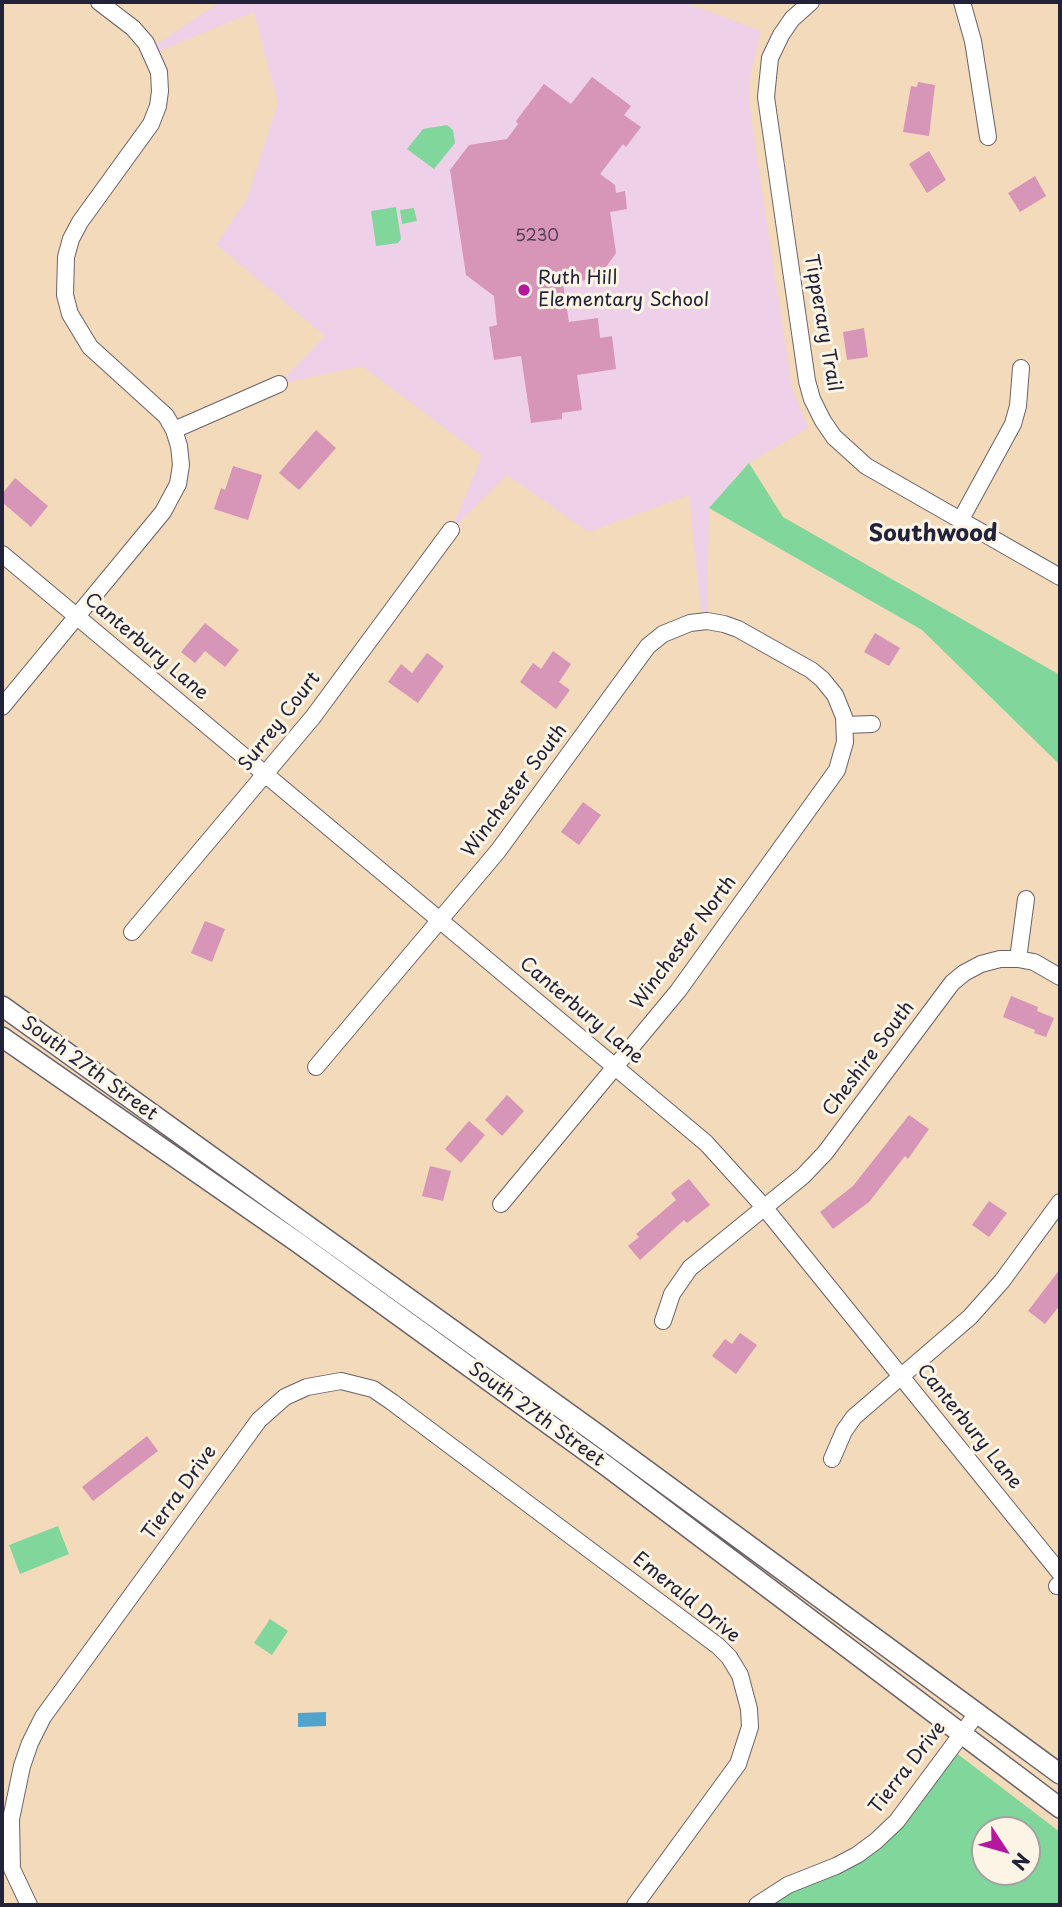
<!DOCTYPE html>
<html>
<head>
<meta charset="utf-8">
<style>
  body { margin:0 }
  #map { position:relative; width:1062px; height:1907px; overflow:hidden; background:#f3daba; font-family:"Playpen Sans",sans-serif }
  canvas { display:block }
  .frame { position:absolute; inset:0; border:4px solid #22223b; pointer-events:none }
  .north { position:absolute; left:971px; top:1816px; width:70px; height:70px; box-sizing:border-box; background:#fcf5e5; border:2px solid #a5a1a1; border-radius:50%; rotate:126deg; font-size:19px; font-weight:700; line-height:28px; text-align:center; color:#22223b }
  .north::after { content:''; display:block; margin:auto; width:24px; height:32px; background:#b5179e; clip-path:polygon(50% 0,100% 100%,50% 72%,0 100%) }
</style>
</head>
<body>
<div id="map">
<canvas width="1062" height="1907"></canvas>
<div class="frame"></div>
<div class="north">N</div>
</div>
<script>
const c = document.querySelector('canvas').getContext('2d');
c.lineJoin = 'round';
function paint(path, color) { c.fillStyle = color; c.fill(path, 'evenodd'); }
const shape = rows => new Path2D(rows.map(r => 'M' + r).join(''));
function stroke(path, color, width, dash) { c.strokeStyle = color; c.lineWidth = width; c.lineCap = dash ? 'butt' : 'round'; c.setLineDash(dash || []); c.stroke(path); }
function write(font, color, halo, rows, align = 'center') {
  c.font = font + ' "Playpen Sans",sans-serif'; c.lineWidth = 6; c.setLineDash([]); c.textBaseline = 'middle'; c.strokeStyle = halo; c.fillStyle = color; for (const [text, x, y, turn = 0] of rows) {
    c.save(); c.translate(x, y); c.rotate((+turn || 0) * Math.PI / 180); c.textAlign = isNaN(turn) ? turn : align; if (halo) c.strokeText(text, 0, 0); c.fillText(text, 0, 0); c.restore();
  }
}
paint(shape([
  [220,2,685,2,761,31,751,71,749,95,753,131,792,388,808,428,749,463,709,508,707,621,702,622,689,495,589,532,507,475,451,530,482,456,362,366,279,384,325,336,216,244,247,199,278,103,254,12,152,54,149,49]
]), '#eed0e8');
paint(shape([
  [447,125,453,130,455,143,434,169,407,149,423,129],
  [396,207,401,239,398,243,376,246,371,211],
  [414,208,417,221,402,224,400,210],
  [749,463,783,517,1060,675,1060,765,922,630,709,508],
  [58,1526,69,1554,20,1574,9,1545],
  [270,1619,288,1631,272,1655,254,1643],
  [951,1749,1060,1832,1060,1905,757,1905,857,1855],
  [985,1830,1027,1830,1027,1872,985,1872]
]), '#81d79b');
paint(shape([
  [326,1712,326,1726,298,1727,298,1713]
]), '#52a4cd');
paint(shape([
  [592,77,631,106,624,115,641,127,626,147,623,144,600,174,615,185,616,193,625,191,627,209,610,212,616,253,598,278,563,284,569,322,598,318,600,338,612,336,616,369,577,375,582,410,562,413,562,419,531,423,521,356,494,360,489,327,497,325,494,296,466,275,450,170,469,145,507,139,518,124,516,121,544,84,571,104],
  [918,82,935,85,929,136,903,132,911,86,917,87],
  [929,151,946,180,927,193,909,164],
  [1035,176,1046,196,1020,212,1008,193],
  [864,328,868,357,847,360,843,332],
  [316,430,336,448,299,490,279,473],
  [233,466,262,475,248,520,214,509,221,488,225,490],
  [15,478,48,506,31,527,2,502,2,494],
  [205,623,239,650,225,667,205,651,195,663,181,652],
  [875,633,900,648,889,666,864,652],
  [553,651,571,664,559,682,570,690,556,709,520,682,533,663,541,669],
  [427,653,444,666,418,703,388,682,401,664,412,673],
  [583,802,601,815,579,845,561,832],
  [205,921,225,929,212,962,191,953],
  [1011,996,1038,1007,1037,1011,1054,1018,1046,1037,1034,1033,1035,1030,1003,1017],
  [507,1095,524,1111,502,1136,485,1120],
  [909,1115,929,1129,908,1159,905,1156,869,1202,833,1229,820,1212,853,1186],
  [469,1121,485,1135,461,1163,445,1149],
  [430,1166,451,1171,443,1201,422,1196],
  [689,1179,710,1205,687,1223,684,1220,640,1260,628,1246,639,1237,636,1234,676,1200,671,1193],
  [989,1201,1007,1213,989,1237,972,1225],
  [1060,1269,1060,1305,1045,1324,1028,1311],
  [740,1333,757,1345,736,1374,712,1356,725,1339,732,1344],
  [147,1436,158,1451,93,1501,82,1487]
]), '#d795b7');
const minor = shape([
  [811,2,792,19,781,35,770,58,766,97,807,381,812,399,823,421,834,437,866,466,1060,577],
  [962,2,973,41,988,137],
  [174,430,279,384],
  [960,521,1013,424,1018,406,1021,368],
  [2,554,706,1143,764,1207,1060,1573],
  [2,707,163,512,178,484,181,465,179,446,174,430,166,416,90,347,70,314,65,295,66,257,71,239,80,222,151,124,158,106,160,91,159,72,146,43,133,28,99,2],
  [845,725,872,724],
  [132,932,313,717,451,530],
  [1018,959,1026,899],
  [316,1067,498,851,648,646,663,634,690,623,707,621,724,624,738,629,811,670,822,679,835,695,844,717,845,742,837,770,678,991,501,1204],
  [663,1321,672,1294,690,1268,803,1176,825,1153,952,983,964,973,981,964,1000,959,1018,959,1034,962,1060,977],
  [832,1459,844,1431,854,1417,970,1317,1002,1281,1060,1202],
  [1057,1586,1060,1584],
  [29,1905,12,1869,11,1819,22,1766,30,1743,43,1717,259,1420,285,1397,307,1387,341,1381,373,1389,392,1402,718,1646,729,1657,740,1675,749,1709,750,1727,738,1764,635,1905],
  [757,1905,788,1885,836,1866,857,1855,876,1841,897,1821,978,1712]
]);
const major = shape([
  [2,1006,597,1434,1060,1774],
  [2,1037,297,1242,608,1467,1060,1808]
]);
stroke(minor, '#6b6267', 18);
stroke(major, '#6b6267', 22);
stroke(minor, '#fff', 16);
stroke(major, '#fff', 19);
for (const [x, y, r, color] of [
  [524,290,7,"#b5179e"]
]) { const dot = new Path2D(); dot.arc(x, y, r, 0, 2 * Math.PI); c.fillStyle = color; c.fill(dot); stroke(dot, '#fcf5e5', 2.5); }
write('16px', '#4f3f5a', null, [
  ["5230",537,237]
]);
write('19px', '#22223b', '#fcf5e5', [
  ["Ruth Hill",538,279],
  ["Elementary School",538,301]
], 'left');
write('19px', '#22223b', '#fcf5e5', [
  ["Tipperary Trail",822,323,80],
  ["Canterbury Lane",146,647,40],
  ["Surrey Court",280,722,-52],
  ["Winchester South",515,791,-53],
  ["Winchester North",684,943,-53],
  ["Canterbury Lane",581,1011,40],
  ["Cheshire South",869,1059,-53],
  ["South 27th Street",89,1069,36],
  ["South 27th Street",536,1415,36],
  ["Canterbury Lane",969,1427,51],
  ["Tierra Drive",180,1493,-54],
  ["Emerald Drive",686,1598,39],
  ["Tierra Drive",908,1768,-52]
]);
write('bold 23px', '#22223b', '#fcf5e5', [
  ["Southwood",933,535]
]);
</script>
</body>
</html>
